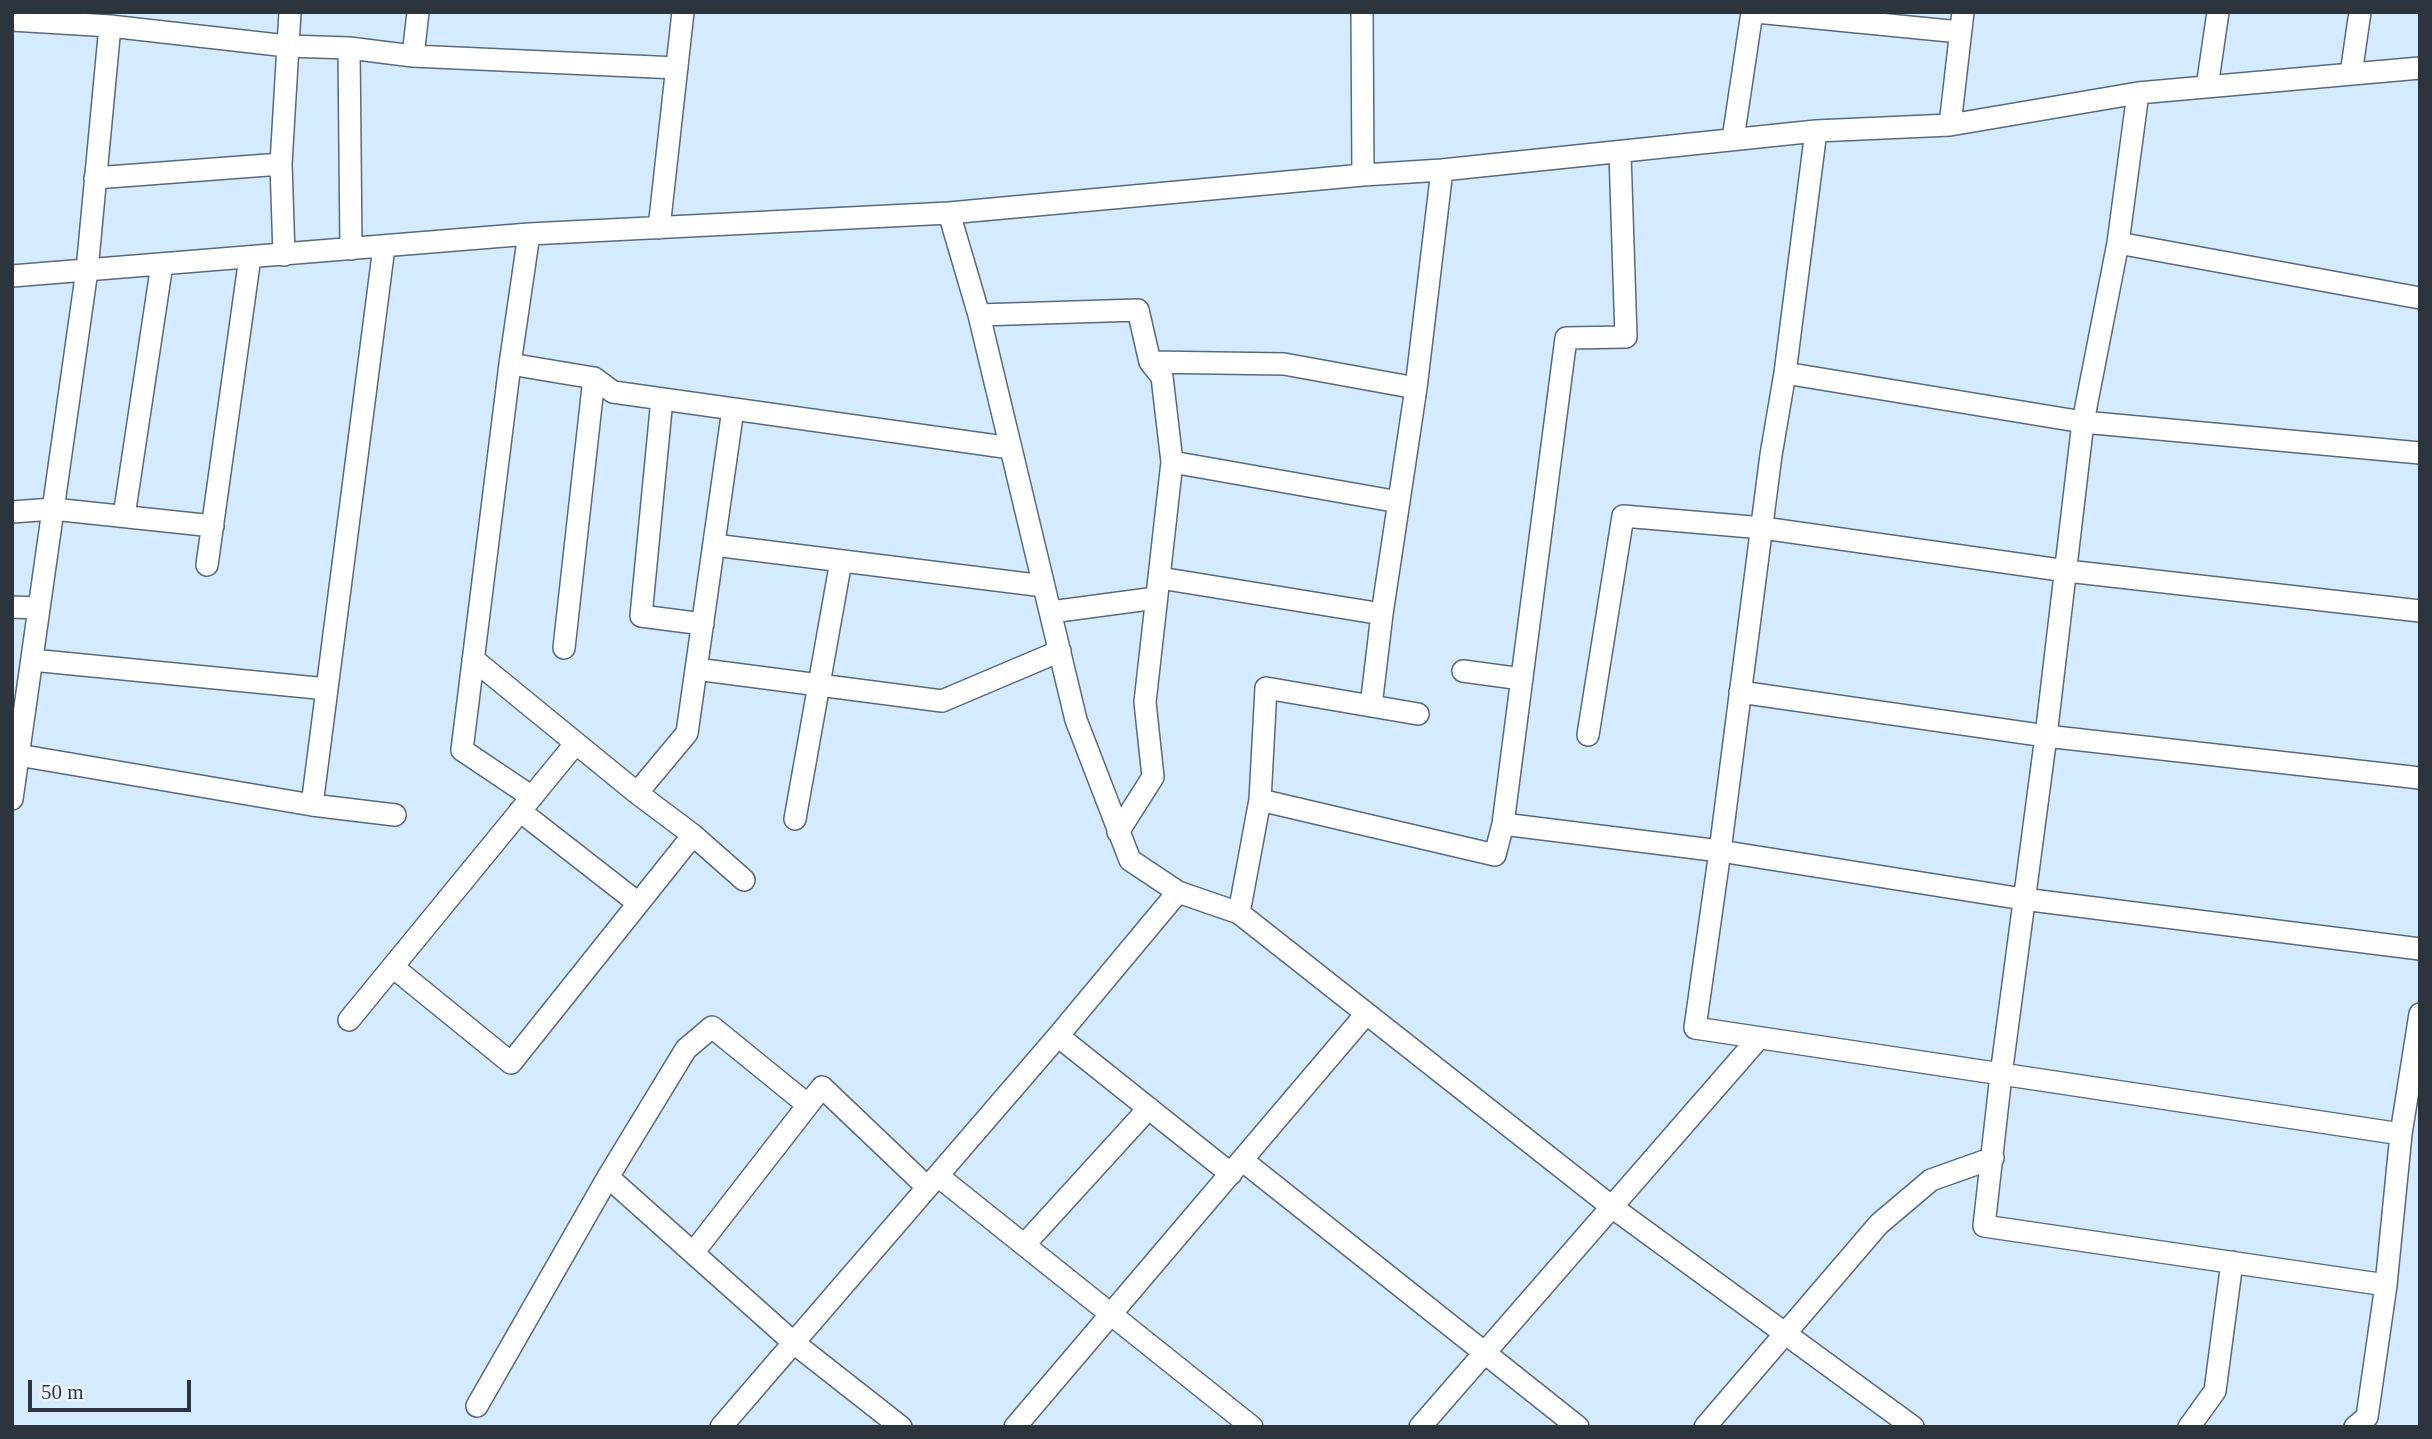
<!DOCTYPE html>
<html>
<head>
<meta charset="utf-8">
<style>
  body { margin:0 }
  #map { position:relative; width:2432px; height:1439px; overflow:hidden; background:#d4eafe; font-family:Georgia,serif }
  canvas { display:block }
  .frame { position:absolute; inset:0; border:14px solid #2c353d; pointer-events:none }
  .scale { position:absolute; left:28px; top:1380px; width:163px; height:32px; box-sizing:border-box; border:4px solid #2c353d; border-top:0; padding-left:9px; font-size:21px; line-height:24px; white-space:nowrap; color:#2c353d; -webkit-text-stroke:5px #ecf5fd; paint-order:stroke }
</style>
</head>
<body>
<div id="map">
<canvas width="2432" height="1439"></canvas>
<div class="frame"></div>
<div class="scale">50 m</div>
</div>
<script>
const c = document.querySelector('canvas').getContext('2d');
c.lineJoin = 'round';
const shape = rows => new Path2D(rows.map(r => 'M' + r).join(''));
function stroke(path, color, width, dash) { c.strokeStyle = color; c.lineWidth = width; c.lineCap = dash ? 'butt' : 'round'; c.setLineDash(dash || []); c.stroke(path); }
const minor = shape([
  [1362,12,1363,175],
  [1756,12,1960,32],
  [12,20,110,26,287,46,349,48,413,56,677,68],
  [349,48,351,249],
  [413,56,418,12],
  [2351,74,2360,12],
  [2207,87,2218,12],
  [2138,93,2118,243,2083,422,2046,736,2001,1075,1984,1226,2386,1285],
  [1950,125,1963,12],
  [1816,131,1785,373,1771,455,1720,851,1695,1028,2401,1134],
  [1733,139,1752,12],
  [95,178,281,164],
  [949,213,979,315,1076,720,1130,860,1178,892,1239,913,1612,1207,1913,1427],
  [659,228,683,12],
  [529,234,510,364,462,750,532,797],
  [2118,243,2420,298],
  [284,255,281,164,290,12],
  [12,276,529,234,949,213,1363,175,1442,170,1816,131,1950,125,2138,93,2420,68],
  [979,315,1138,310,1150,362,1162,377,1172,462,1145,702,1153,777,1118,832],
  [1150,362,1284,364,1416,388],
  [510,364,594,378,613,392,1011,448],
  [1785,373,2083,422,2420,453],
  [662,399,641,616,703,624],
  [1172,462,1399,502],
  [12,512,53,509,213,526],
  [124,516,162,264],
  [714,545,1044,586],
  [207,565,250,257],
  [1160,578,1382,614],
  [12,607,39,608],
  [1051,612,1156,598],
  [564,648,594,378],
  [473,659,637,793,693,835,744,880],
  [32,660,327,689],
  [696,669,942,701,1060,651],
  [1463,671,1522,679],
  [1740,692,2046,736,2420,778],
  [1371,706,1382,614,1416,388,1442,170],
  [1588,735,1623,516,1763,528,2067,571,2420,611],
  [18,755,312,805,395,815],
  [637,793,687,733,733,409],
  [12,799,87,270,110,26],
  [1260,800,1495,855,1503,824,1566,338,1626,337,1620,153],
  [312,805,384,247],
  [520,811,638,903],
  [795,819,841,561],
  [1503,824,1720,851,2023,899,2420,949],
  [1239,913,1260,800,1266,688,1418,714],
  [393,967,511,1063,693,835],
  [349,1020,576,743],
  [1058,1036,1231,1174],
  [1242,1160,1578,1427],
  [938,1176,1252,1427],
  [608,1177,686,1049,712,1027,808,1105],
  [1024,1245,1149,1108],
  [693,1253,822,1087,927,1187],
  [477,1406,608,1177,794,1343,901,1427],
  [721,1427,1058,1036,1178,892],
  [1015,1427,1366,1014],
  [1420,1427,1758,1039],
  [1705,1427,1879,1224,1931,1180,1993,1158],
  [2189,1427,2215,1391,2232,1262],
  [2355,1427,2367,1417,2386,1285,2401,1134,2420,1014]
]);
stroke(minor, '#576a7c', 24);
stroke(minor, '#fff', 21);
</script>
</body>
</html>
